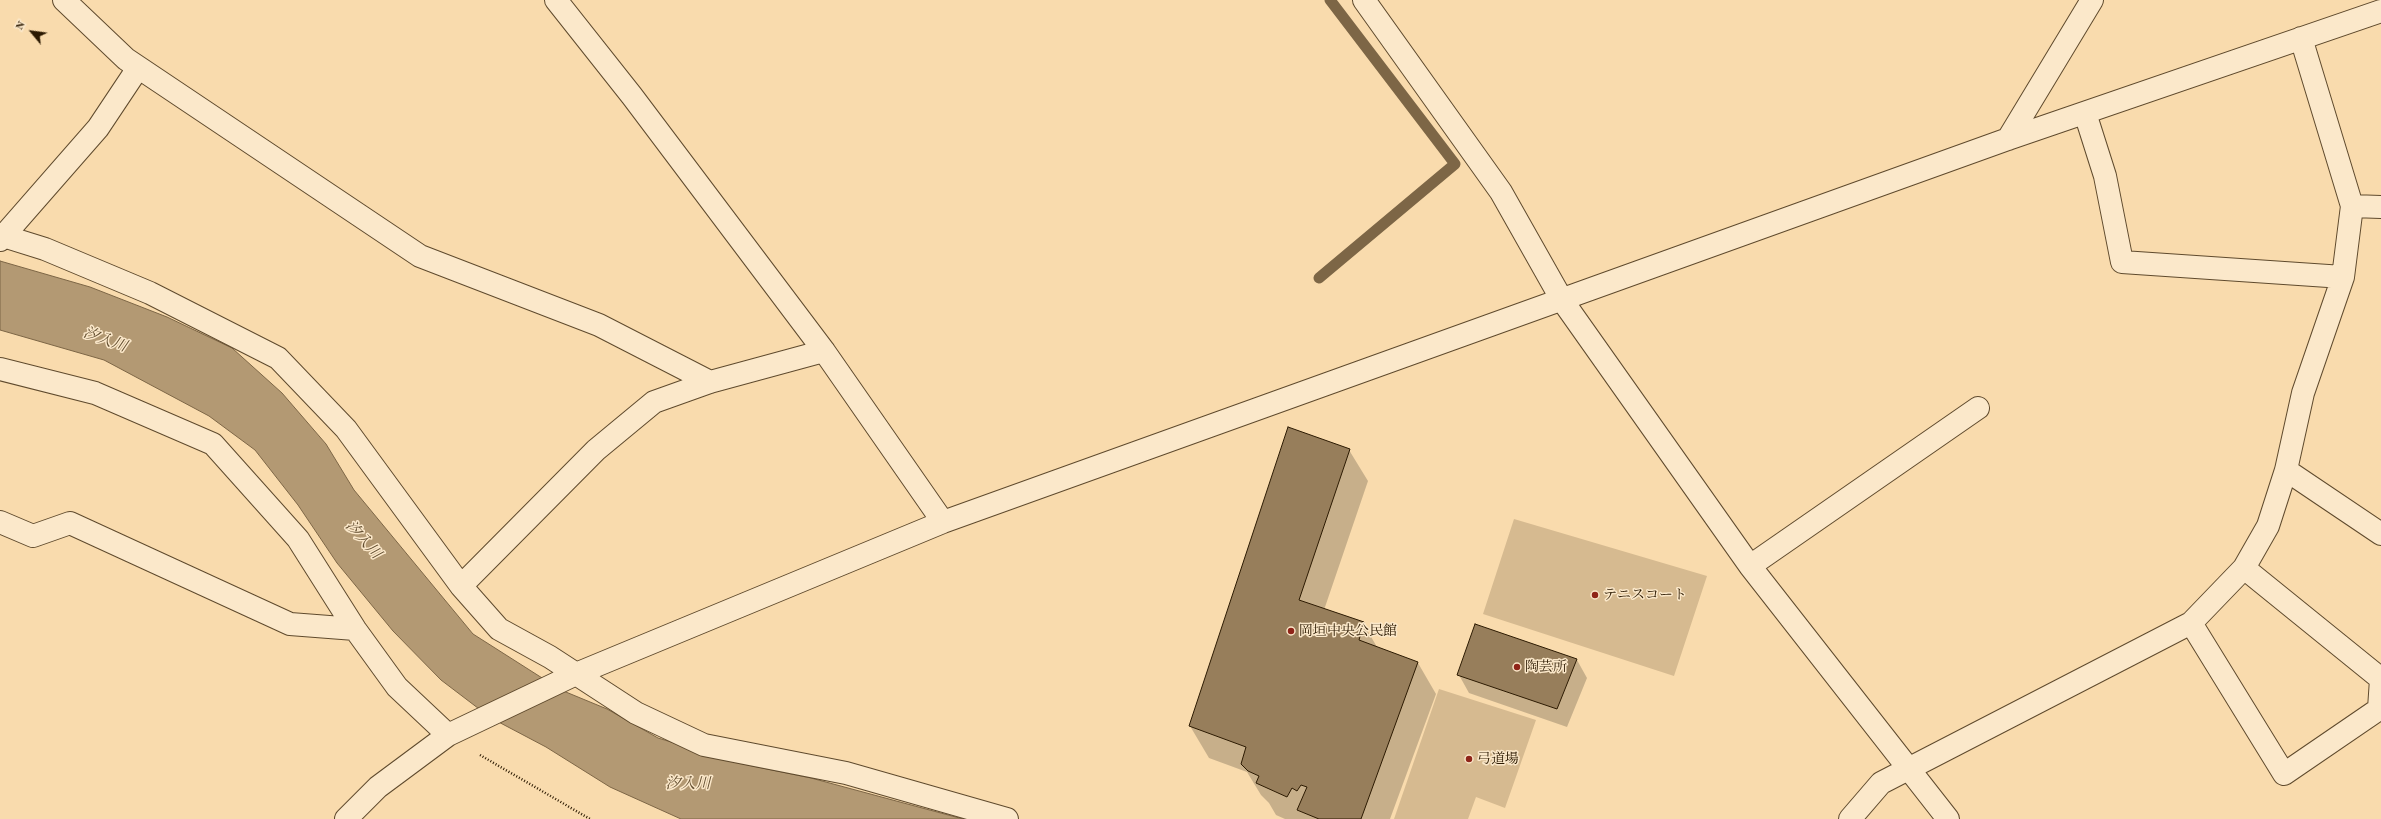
<!DOCTYPE html>
<html>
<head>
<meta charset="utf-8">
<style>
  body { margin:0 }
  #map { position:relative; width:2381px; height:819px; overflow:hidden; background:#f9dbad; font-family:"Old Standard TT",serif }
  canvas { display:block }
  .north { position:absolute; left:12px; top:12px; width:40px; height:40px; -webkit-text-stroke:3px #fbe8ca; paint-order:stroke; rotate:299deg; font-size:11px; font-weight:700; line-height:16px; text-align:center; color:#2c1a02 }
  .north::after { content:''; display:block; margin:auto; width:14px; height:18px; background:#2c1a02; clip-path:polygon(50% 0,100% 100%,50% 72%,0 100%) }
</style>
</head>
<body>
<div id="map">
<canvas width="2381" height="819"></canvas>
<div class="north">N</div>
</div>
<script>
const c = document.querySelector('canvas').getContext('2d');
c.lineJoin = 'round';
function paint(path, color) { c.fillStyle = color; c.fill(path, 'evenodd'); }
const shape = rows => new Path2D(rows.map(r => 'M' + r).join(''));
function stroke(path, color, width, dash) { c.strokeStyle = color; c.lineWidth = width; c.lineCap = dash ? 'butt' : 'round'; c.setLineDash(dash || []); c.stroke(path); }
function write(font, color, halo, rows, align = 'center') {
  c.font = font + ' "Old Standard TT","Noto Serif JP",serif'; c.lineWidth = 3; c.setLineDash([]); c.textBaseline = 'middle'; c.strokeStyle = halo; c.fillStyle = color; for (const [text, x, y, turn = 0] of rows) {
    c.save(); c.translate(x, y); c.rotate((+turn || 0) * Math.PI / 180); c.textAlign = isNaN(turn) ? turn : align; if (halo) c.strokeText(text, 0, 0); c.fillText(text, 0, 0); c.restore();
  }
}
paint(shape([
  [1514,519,1707,576,1674,676,1483,614],
  [1439,689,1536,720,1505,808,1476,797,1468,819,1394,819]
]), '#d6ba90');
const water = shape([
  [0,261,90,287,167,317,232,348,282,393,326,444,354,490,473,634,561,690,607,709,658,738,743,764,811,778,963,819,681,819,610,787,546,747,491,718,441,680,393,631,337,563,298,505,255,450,209,416,104,360,0,330,0,261]
]);
paint(water, '#b39973');
stroke(water, '#7d6646', 1);
paint(shape([
  [1349,450,1368,481,1324,610,1363,623,1377,647,1418,663,1436,694,1390,819,1285,819,1276,815,1269,803,1261,795,1247,772,1209,758,1190,726],
  [1577,660,1587,678,1567,727,1469,693,1459,675]
]), '#0003');
stroke(shape([
  [1319,278,1455,164,1330,0]
]), '#7d6646', 11);
const building = shape([
  [1288,427,1350,449,1299,600,1364,622,1359,640,1418,662,1361,819,1319,819,1297,810,1307,787,1301,785,1297,791,1292,788,1287,797,1256,783,1259,776,1248,771,1241,764,1246,747,1189,726,1288,427],
  [1475,624,1577,659,1557,709,1457,675,1475,624]
]);
paint(building, '#977e5b');
stroke(building, '#2c1a02', 1);
const minor = shape([
  [64,0,126,59,420,256,599,325,710,382],
  [556,0,632,96,824,351,943,522],
  [1364,0,1501,192,1562,300,1750,566,1948,819],
  [2085,113,2105,176,2122,262,2343,277],
  [2008,139,2092,0],
  [2352,206,2381,207],
  [0,235,45,249,150,293,278,358,346,429,461,586,499,629,550,657,636,713,704,745,846,773,1007,819],
  [0,240,98,128,138,68],
  [0,369,95,393,213,444,298,539,355,629,397,687,448,735],
  [2286,470,2381,534],
  [0,522,33,536,70,523,290,624,355,629],
  [1750,566,1978,408],
  [2244,568,2381,679],
  [461,586,596,450,654,402,710,382,824,351],
  [2191,623,2284,774,2379,709,2381,679],
  [346,819,378,787,448,735,576,674,943,522,2008,139,2381,11],
  [1850,819,1881,783,2191,623,2244,568,2268,526,2286,470,2303,393,2343,277,2352,206,2301,38]
]);
stroke(minor, '#5f4a2d', 24);
stroke(shape([
  [480,755,590,819]
]), '#2c1a02', 2.5, [1, 2]);
stroke(minor, '#fbe8ca', 22);
for (const [x, y, r, color] of [
  [1595,595,4,"#8f2418"],
  [1291,631,4,"#8f2418"],
  [1517,667,4,"#8f2418"],
  [1469,759,4,"#8f2418"]
]) { const dot = new Path2D(); dot.arc(x, y, r, 0, 2 * Math.PI); c.fillStyle = color; c.fill(dot); stroke(dot, '#fbe8ca', 1.5); }
write('14px', '#2c1a02', '#fbe8ca', [
  ["テニスコート",1603,595],
  ["岡垣中央公民館",1299,631],
  ["陶芸所",1525,667],
  ["弓道場",1477,759]
], 'left');
write('italic 15px', '#624d2f', '#fbe8ca', [
  ["汐入川",105,340,20],
  ["汐入川",363,540,48],
  ["汐入川",688,784]
]);
</script>
</body>
</html>
